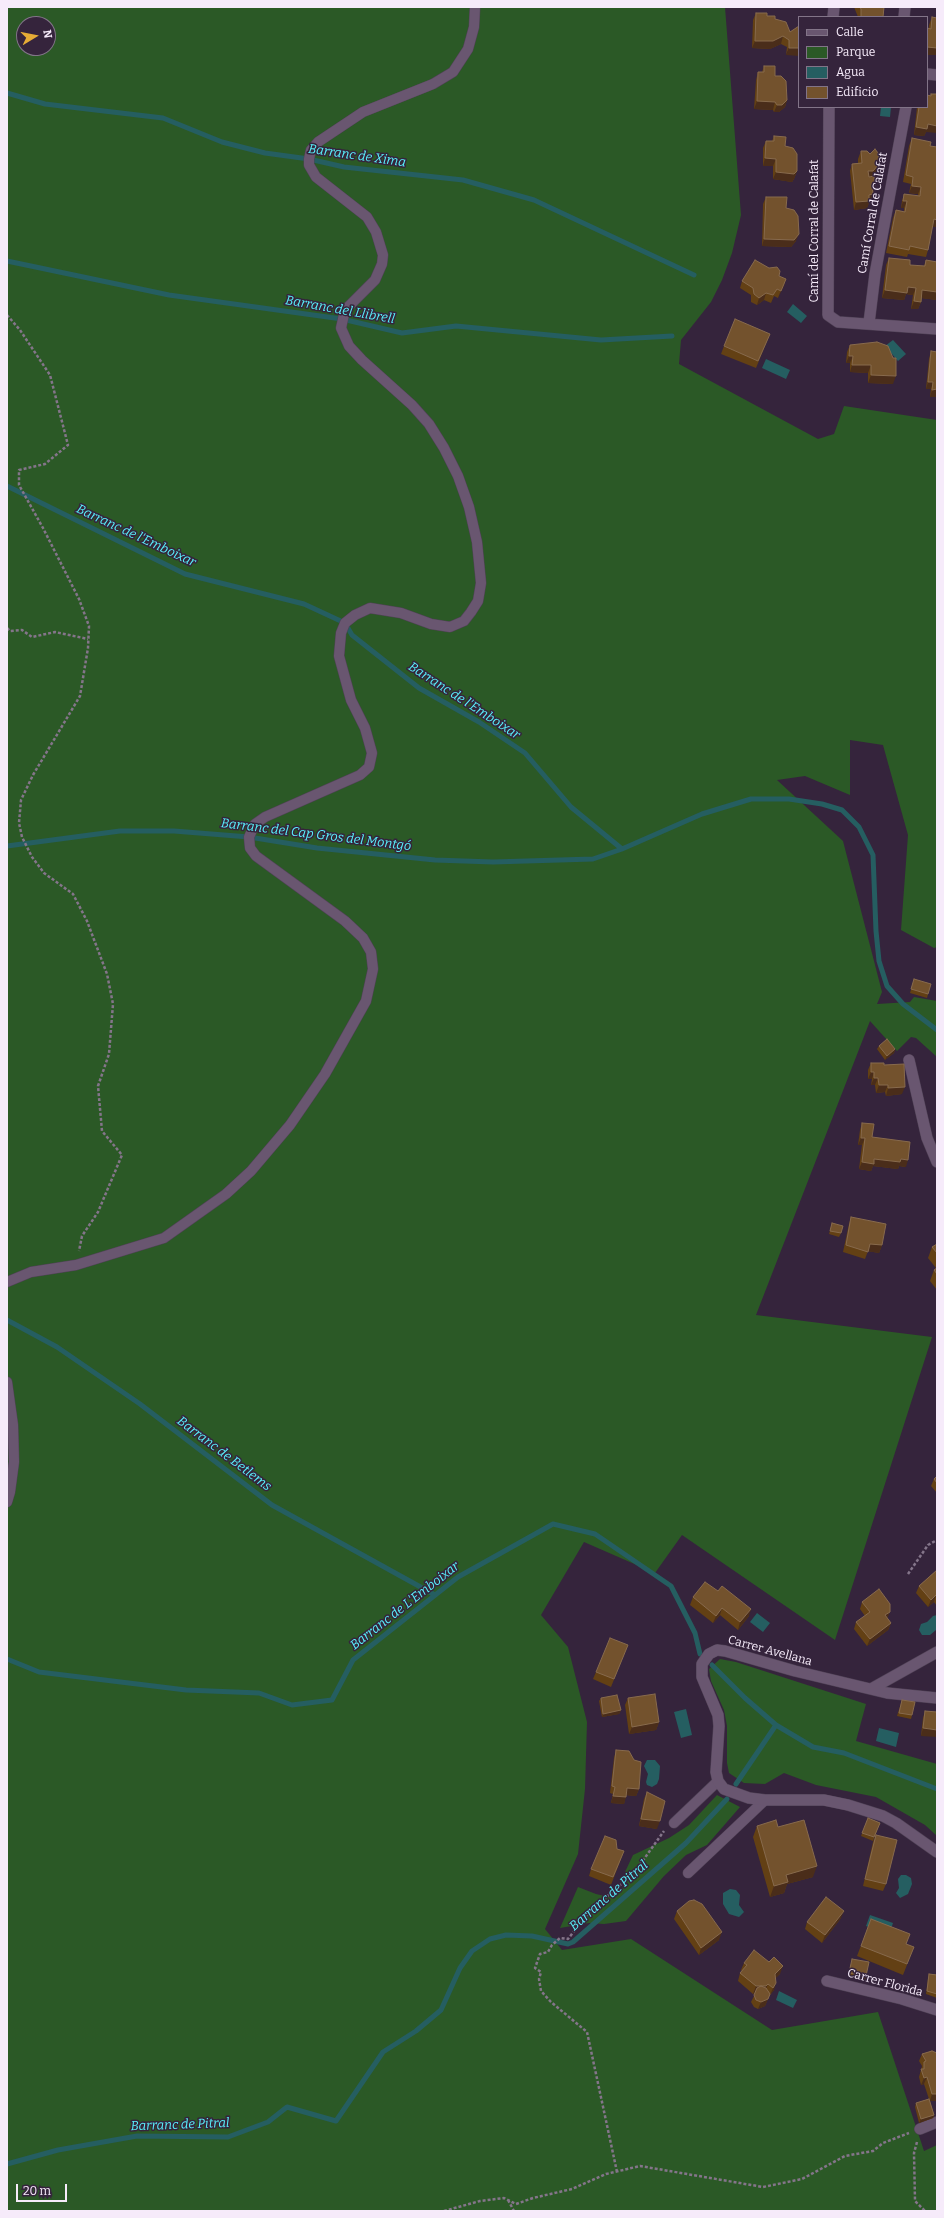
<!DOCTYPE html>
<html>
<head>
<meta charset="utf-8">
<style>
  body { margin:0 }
  #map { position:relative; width:944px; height:2218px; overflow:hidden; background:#35243c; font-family:Bitter,serif }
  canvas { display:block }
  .frame { position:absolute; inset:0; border:8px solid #f6ebfa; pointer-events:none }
  .legend { position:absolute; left:798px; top:16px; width:130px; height:92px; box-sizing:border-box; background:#35243c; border:1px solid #827488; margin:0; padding:5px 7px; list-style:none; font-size:12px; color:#f6ebfa }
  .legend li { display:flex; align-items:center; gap:8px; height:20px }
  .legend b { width:20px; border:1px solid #827488 }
  .north { position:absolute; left:16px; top:16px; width:40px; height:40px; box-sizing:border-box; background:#35243c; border:1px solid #827488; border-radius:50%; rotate:80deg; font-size:11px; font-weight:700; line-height:16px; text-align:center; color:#f6ebfa }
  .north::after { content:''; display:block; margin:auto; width:14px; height:18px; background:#e6ac36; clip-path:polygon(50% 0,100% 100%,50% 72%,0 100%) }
  .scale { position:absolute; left:16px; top:2184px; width:51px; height:18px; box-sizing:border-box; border:2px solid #f6ebfa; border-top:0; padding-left:5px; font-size:12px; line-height:14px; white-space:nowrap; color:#f6ebfa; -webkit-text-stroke:3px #35243c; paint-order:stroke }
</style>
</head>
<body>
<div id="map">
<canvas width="944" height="2218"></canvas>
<div class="frame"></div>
<ul class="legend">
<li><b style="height:5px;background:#695670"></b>Calle</li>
<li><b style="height:11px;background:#2b5926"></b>Parque</li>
<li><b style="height:11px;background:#255e61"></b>Agua</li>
<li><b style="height:11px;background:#73522d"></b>Edificio</li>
</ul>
<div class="north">N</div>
<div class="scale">20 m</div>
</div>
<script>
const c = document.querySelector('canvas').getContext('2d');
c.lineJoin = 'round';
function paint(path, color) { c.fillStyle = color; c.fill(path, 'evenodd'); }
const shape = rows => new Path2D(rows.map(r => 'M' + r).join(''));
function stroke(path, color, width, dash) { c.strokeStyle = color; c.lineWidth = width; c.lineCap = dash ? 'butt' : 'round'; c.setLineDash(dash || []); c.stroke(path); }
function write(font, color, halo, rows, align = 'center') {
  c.font = font + ' Bitter,serif'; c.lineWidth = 3; c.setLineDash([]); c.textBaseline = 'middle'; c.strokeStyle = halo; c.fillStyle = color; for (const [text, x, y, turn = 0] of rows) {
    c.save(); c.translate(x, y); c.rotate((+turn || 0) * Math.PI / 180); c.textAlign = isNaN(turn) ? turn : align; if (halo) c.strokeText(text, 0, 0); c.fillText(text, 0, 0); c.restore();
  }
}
paint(shape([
  [7,7,725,7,741,215,732,253,722,280,711,302,681,340,679,364,818,439,834,434,844,406,937,420,937,947,934,948,901,930,908,835,883,745,850,740,850,795,805,776,777,780,843,841,882,992,877,1004,910,1002,914,997,937,1001,937,1057,916,1038,911,1037,897,1051,870,1021,756,1315,932,1337,835,1640,682,1535,655,1573,584,1542,541,1615,568,1647,587,1722,585,1789,578,1854,545,1929,562,1950,631,1939,772,2030,878,2012,924,2151,937,2145,937,2211,7,2211],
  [24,24,48,24,48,48,24,48],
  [720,1659,736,1662,866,1704,856,1741,937,1764,937,1836,925,1825,876,1797,816,1785,784,1773,765,1784,744,1783,729,1773,727,1763,727,1726,724,1710,711,1681,709,1669],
  [717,1795,740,1807,707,1845,686,1855,664,1876,626,1921,604,1924,589,1923,560,1928,578,1887,596,1894,609,1897,626,1885,625,1872,633,1855,669,1838,689,1825]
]), '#2b5926');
paint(shape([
  [881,107,891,107,890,117,880,116],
  [793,304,807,316,801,323,787,312],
  [893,340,906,354,898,361,885,346],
  [766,359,790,370,786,379,762,368],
  [757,1613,770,1623,763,1632,750,1622],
  [937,1615,936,1630,930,1635,922,1635,919,1630,921,1624,927,1622,933,1616],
  [686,1709,692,1735,681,1738,674,1712],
  [879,1728,899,1733,896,1747,876,1741],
  [647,1760,655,1760,660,1766,659,1779,657,1784,652,1787,647,1785,646,1782,648,1774,644,1766],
  [901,1875,906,1875,911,1878,912,1884,908,1894,900,1898,896,1893,899,1888,898,1879],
  [730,1889,736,1890,740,1895,739,1905,744,1912,739,1917,729,1914,723,1904,723,1893],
  [870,1915,893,1923,889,1935,866,1926],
  [779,1991,797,2000,793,2008,776,2000]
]), '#255e61');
stroke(shape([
  [7,93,45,104,163,118,222,142,265,153,309,159,344,167,463,180,534,200,694,275],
  [7,261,169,295,342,319,402,333,456,326,601,340,672,336],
  [7,486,185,574,304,604,345,623,352,635,419,688,479,722,525,753,571,807,622,849,702,814,751,799,789,799,822,804,842,810,859,827,873,855,876,931,879,961,887,986,903,1004,937,1030],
  [7,846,120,831,174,831,249,837,317,848,435,860,493,862,593,859,622,849],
  [7,1320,57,1347,140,1404,272,1505,435,1595],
  [7,1659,39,1672,186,1690,259,1693,292,1705,332,1700,353,1660,458,1577,553,1524,595,1534,671,1586,695,1633,700,1654],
  [712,1665,745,1698,776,1725,813,1747,844,1753,937,1789],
  [736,1784,776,1725],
  [7,2164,58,2150,137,2136,228,2137,268,2122,287,2107,336,2121,383,2052,416,2031,441,2010,460,1968,472,1951,490,1939,506,1935,532,1936,568,1944,573,1942,686,1843,727,1799]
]), '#255e61', 5);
const service = shape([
  [7,1282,31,1272,76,1265,164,1238,226,1194,251,1171,290,1125,325,1074,366,1001,373,969,371,952,363,938,345,921,256,856,250,848,249,837,255,824,265,817,360,775,369,767,372,753,365,728,351,700,339,656,341,633,345,623,355,615,370,608,401,613,431,624,450,627,464,621,471,612,478,601,481,583,477,542,469,507,458,476,444,448,429,424,412,405,362,360,349,346,341,328,345,310,375,280,382,264,383,255,376,232,367,217,316,177,309,165,309,159,311,150,318,142,363,112,433,84,453,72,468,49,474,27,475,7],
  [7,1382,13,1425,14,1462,10,1492,7,1502],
  [674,1823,718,1781],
  [688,1873,765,1800]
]);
const minor = shape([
  [833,17,834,7],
  [904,17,905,7],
  [927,74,937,75],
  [829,107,828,315,838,322,937,329],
  [869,323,875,274,906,107],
  [909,1060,927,1138,937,1162],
  [871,1689,937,1652],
  [937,1698,887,1693,795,1671,725,1651,717,1650,709,1654,702,1664,702,1677,718,1715,719,1726,716,1772,718,1781,724,1789,749,1798,765,1800,824,1800,848,1805,883,1816,896,1823,937,1852],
  [827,1981,902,1999,937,2010],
  [920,2129,937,2122]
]);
stroke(service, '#504256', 11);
stroke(minor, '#504256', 12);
stroke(shape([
  [7,315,20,330,50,375,68,445,45,464,19,470,19,485,43,528,79,599,89,626,88,648,80,696,33,775,21,800,19,823,22,837,32,857,44,873,73,894,87,921,107,974,113,1004,109,1054,98,1086,102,1131,122,1155,98,1212,82,1236,79,1251],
  [7,628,10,631,22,630,32,637,55,632,88,639],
  [908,1574,928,1545,937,1540],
  [917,2142,914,2153,915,2201,925,2211],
  [617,2172,587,2032,551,2002,541,1991,539,1979,541,1972,535,1968,540,1954,548,1952,552,1945,560,1938,568,1939,589,1912,634,1873,664,1831],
  [508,2200,514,2211],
  [444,2211,480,2201,504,2198,516,2204,533,2198,572,2189,606,2174,640,2166,763,2187,802,2179,845,2156,873,2151,883,2143,909,2133]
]), '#84758a', 2.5, [3, 2]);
stroke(service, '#695670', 10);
stroke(minor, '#695670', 11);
paint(shape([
  [854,7,884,7,883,17,858,17],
  [756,13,767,16,775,19,790,32,799,26,786,55,787,47,781,44,770,49,752,48,753,20],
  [932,17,937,18,937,55,927,55,929,25],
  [764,66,775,76,787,100,785,107,779,112,774,112,773,110,754,109,756,80,758,72,762,72],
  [931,94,926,132,924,136,914,135,917,107,927,107],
  [774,136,785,146,797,171,794,179,792,182,773,179,773,166,763,166,763,148,766,141,772,141],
  [912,138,930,146,937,147,937,227,932,227,928,250,926,257,908,254,907,257,886,253,893,218,896,210,904,212,904,208,901,208,902,201,904,194,918,196,918,194,909,193,911,184,903,182,909,146],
  [861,151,876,171,871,177,875,186,870,202,869,202,867,208,854,210,850,171,852,164,858,163,858,159],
  [766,197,786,208,796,241,791,247,762,246,763,204],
  [889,258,910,265,924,266,926,260,937,300,922,298,921,302,918,309,911,309,913,295,906,294,904,300,882,298,886,265],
  [779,276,786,279,778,298,774,296,771,303,764,300,757,305,751,302,751,295,740,288,742,281],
  [770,334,756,368,721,354,724,346],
  [850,345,893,384,868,383,868,373,850,372,850,363,846,363,847,352],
  [931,351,937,397,930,397,931,389,926,389,929,359],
  [914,979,928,994,927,998,910,993],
  [879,1046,895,1049,894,1053,885,1060,877,1049],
  [871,1063,884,1065,902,1094,886,1096,885,1092,876,1093,875,1085,871,1085,872,1079,868,1079,868,1070],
  [862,1123,872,1137,906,1167,899,1166,898,1169,873,1166,871,1171,859,1169,862,1145,858,1145,860,1130],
  [851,1217,882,1245,879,1253,868,1251,865,1259,843,1252,849,1224],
  [832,1223,841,1233,839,1237,829,1234],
  [937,1244,937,1290,930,1281,934,1270,936,1268,928,1258,932,1247],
  [937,1476,937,1493,931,1486,934,1479],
  [937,1570,937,1606,934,1602,928,1607,916,1593,919,1586],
  [693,1597,749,1616,738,1630,720,1615,713,1623,690,1605],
  [862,1602,887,1618,891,1623,888,1630,867,1646,854,1629,856,1622,865,1616,860,1609],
  [628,1645,611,1687,593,1679,596,1672],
  [601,1698,621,1710,619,1714,602,1717,599,1701],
  [628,1698,659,1722,656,1730,629,1734,625,1705],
  [902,1700,912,1715,911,1719,897,1716],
  [925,1711,937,1712,921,1736,923,1718],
  [616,1750,639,1789,636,1796,626,1795,624,1804,611,1803,613,1794,610,1793,614,1758],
  [647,1792,657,1829,639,1826,644,1799],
  [868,1818,880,1823,873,1841,861,1836],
  [757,1826,778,1827,813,1877,787,1884,784,1893,770,1897,753,1837],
  [876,1835,886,1884,883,1891,863,1886,873,1842],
  [617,1849,624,1851,611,1885,589,1876,591,1869],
  [677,1911,719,1940,699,1955,674,1919],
  [841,1918,822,1943,805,1929,807,1922],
  [871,1919,906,1944,914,1947,903,1975,857,1956],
  [852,1959,866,1976,865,1980,848,1977],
  [744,1963,780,1974,775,1978,774,1990,770,1995,770,1994,765,2006,758,2009,754,2007,751,2002,755,1994,753,1994,738,1981,740,1973,742,1971,741,1970],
  [929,1974,937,1975,937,1998,926,1994,928,1978],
  [932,2051,937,2101,930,2101,934,2115,933,2118,919,2123,915,2107,916,2103,929,2099,924,2084,921,2085,919,2077,922,2066,919,2061,922,2054]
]), '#634014');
paint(shape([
  [783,36,781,44,770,49,752,48,755,41],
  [927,47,937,48,937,55,927,55],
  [789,48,799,48,799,56,786,55],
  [787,100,785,107,779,112,774,112,777,105],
  [757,101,775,102,773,110,754,109],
  [849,107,869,107,869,108],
  [928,124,937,126,937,133,926,132,924,136,914,135,916,127],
  [765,158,776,159,773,166,763,166],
  [879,164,876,171,870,178,866,178,868,171],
  [797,171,794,179,792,182,773,179,776,172],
  [872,186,875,186,872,193],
  [912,186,921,187,918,194,909,193],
  [873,194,867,208,854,210,856,202,869,195],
  [903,201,907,201,904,208,901,208],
  [934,219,937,220,937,227,931,227],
  [799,234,796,241,791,247,762,246,764,239],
  [786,279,784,286,778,298,781,291],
  [908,287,916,288,913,295,906,294,904,300,882,298,885,290],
  [922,290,937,292,937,300,920,298],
  [766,293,764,300,757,305,759,298],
  [914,301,921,302,918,309,911,309],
  [849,356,853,356,850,363,846,363],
  [852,365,871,365,868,373,850,372],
  [871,375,896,376,893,384,868,383],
  [928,382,933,382,931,389,926,389],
  [937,389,937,397,930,397,932,390],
  [895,1049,894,1053,885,1060,887,1056],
  [871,1072,874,1072,872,1079,868,1079],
  [874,1078,878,1078,875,1085,871,1085],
  [879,1085,888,1085,885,1092,876,1093],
  [905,1087,902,1094,886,1096,888,1088],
  [861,1138,865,1138,862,1145,858,1145],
  [874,1159,901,1159,908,1160,906,1167,899,1166,898,1169,873,1166,871,1171,859,1169,862,1162],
  [870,1244,882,1245,879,1253,867,1251],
  [936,1595,934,1602,928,1607,931,1600],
  [722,1608,720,1615,713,1623,716,1616],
  [751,1609,749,1616,738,1630,740,1622],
  [890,1612,887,1619,885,1615],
  [891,1623,888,1630,867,1646,870,1639],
  [621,1710,619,1714,602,1717,603,1714],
  [659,1722,656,1730,629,1734,632,1727],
  [923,1728,937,1730,937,1737,921,1736],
  [627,1788,639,1789,636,1796,624,1795],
  [613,1796,626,1797,624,1804,611,1803],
  [641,1819,660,1821,657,1829,639,1826],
  [817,1866,813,1877,787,1884,784,1893,770,1897,774,1886,786,1875],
  [844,1911,841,1918,822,1943,825,1935],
  [722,1932,719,1940,699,1955,701,1948],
  [783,1966,780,1974,772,1982,775,1974],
  [776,1983,774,1990,770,1995,773,1988],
  [768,1984,765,1991,764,1993,753,1994,756,1986],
  [768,1999,765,2006,758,2009,761,2002],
  [927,2077,924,2084,921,2085,924,2078],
  [932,2094,937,2094,937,2101,930,2101],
  [934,2115,933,2118,919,2123,921,2119]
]), '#4a2d1a');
const building = shape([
  [860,7,884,7,883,17,861,17,861,9,860,7],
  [756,13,767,13,767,16,775,16,775,19,786,22,790,32,799,26,799,48,789,48,789,40,783,36,773,41,755,41,756,13],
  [932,17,937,18,937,48,927,47,927,28,931,29,932,17],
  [764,66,775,66,775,76,781,76,786,81,787,100,782,105,777,105,775,102,757,101,758,72,764,72,764,66],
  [931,94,937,94,937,126,928,124,927,129,916,127,919,107,927,107,927,95,931,96,931,94],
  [774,136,786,137,785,146,793,148,797,154,797,171,794,174,776,172,776,159,765,158,766,141,774,141,774,136],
  [912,138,931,142,930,146,937,147,937,220,934,219,928,250,910,246,909,250,889,246,896,210,905,212,907,201,903,201,904,194,920,196,921,187,912,186,913,177,906,175,912,138],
  [875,149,878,153,879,164,873,171,868,171,869,177,874,176,875,186,872,186,873,194,869,195,869,201,856,202,852,164,862,163,861,151,867,151,870,154,875,149],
  [766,197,787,197,786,208,794,210,798,216,799,234,794,240,764,239,766,197],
  [889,258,910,260,910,265,925,266,926,260,937,262,937,292,922,290,921,302,914,301,916,288,908,287,907,293,885,290,889,258],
  [755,260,769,268,777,267,780,271,779,276,786,279,781,291,777,289,773,295,766,293,759,298,754,294,753,288,742,281,755,260],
  [735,319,770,334,758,361,724,346,735,319],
  [877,342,888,346,893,358,896,358,896,376,871,375,871,365,852,365,853,356,849,356,850,345,877,342],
  [931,351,937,352,937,389,932,390,933,382,928,382,931,351],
  [914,979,931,984,928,994,911,989,914,979],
  [887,1039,895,1049,887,1056,879,1046,887,1039],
  [871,1063,884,1063,884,1065,904,1064,905,1087,888,1088,888,1085,879,1085,878,1078,874,1078,874,1072,871,1072,871,1063],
  [862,1123,874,1124,872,1137,910,1142,908,1160,901,1159,900,1162,874,1159,874,1164,862,1162,865,1138,861,1138,862,1123],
  [851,1217,886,1224,882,1245,870,1244,868,1252,846,1245,851,1217],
  [832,1223,843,1226,841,1233,830,1231,832,1223],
  [937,1244,937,1253,932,1247,937,1244],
  [937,1268,937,1274,934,1270,937,1268],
  [937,1476,937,1483,934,1479,937,1476],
  [937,1570,937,1596,936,1595,931,1600,919,1586,937,1570],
  [705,1582,718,1591,722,1586,751,1609,740,1622,722,1608,716,1616,693,1597,705,1582],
  [879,1589,890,1604,890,1612,885,1615,891,1623,870,1639,856,1622,870,1612,862,1602,879,1589],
  [610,1638,628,1645,614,1679,596,1672,610,1638],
  [655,1694,659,1722,632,1727,628,1698,655,1694],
  [617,1695,621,1710,603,1714,601,1698,617,1695],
  [902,1700,915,1702,912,1715,899,1713,902,1700],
  [925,1711,937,1712,937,1730,923,1728,925,1711],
  [616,1750,629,1751,634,1760,641,1762,639,1789,627,1788,626,1797,613,1796,615,1787,612,1786,616,1750],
  [647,1792,665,1801,660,1821,641,1819,647,1792],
  [868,1818,880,1823,874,1837,862,1833,868,1818],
  [776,1820,778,1827,804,1820,817,1866,786,1875,788,1882,774,1886,757,1826,776,1820],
  [876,1835,897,1840,886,1884,865,1879,876,1835],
  [605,1836,616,1840,617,1849,624,1851,613,1877,591,1869,605,1836],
  [826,1897,844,1911,825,1935,807,1922,826,1897],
  [694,1900,702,1904,722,1932,701,1948,677,1911,689,1901,694,1900],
  [871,1919,910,1934,906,1944,914,1947,907,1964,861,1946,871,1919],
  [754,1950,769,1962,774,1957,783,1966,775,1974,776,1983,773,1988,768,1984,766,1986,756,1986,740,1973,747,1965,744,1963,754,1950],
  [852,1959,869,1962,866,1976,849,1973,852,1959],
  [929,1974,937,1975,937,1994,927,1991,929,1974],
  [761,1986,766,1988,770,1994,768,1999,761,2002,756,2000,754,1995,757,1988,761,1986],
  [932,2051,937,2053,937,2094,932,2094,927,2077,924,2078,921,2069,924,2069,924,2062,926,2061,922,2054,932,2051],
  [929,2099,934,2115,921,2119,916,2103,929,2099]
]);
paint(building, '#73522d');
stroke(building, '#876a4d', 1);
write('12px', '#f6ebfa', '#35243c', [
  ["Camí Corral de Calafat",873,213,-80],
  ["Camí del Corral de Calafat",815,231,-90],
  ["Carrer Avellana",770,1651,15],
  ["Carrer Florida",885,1983,15]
]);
write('italic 13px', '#58f1fa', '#35243c', [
  ["Barranc de Xima",357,156,8],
  ["Barranc del Llibrell",340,310,10],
  ["Barranc de l'Emboixar",136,536,25],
  ["Barranc de l'Emboixar",464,701,33],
  ["Barranc del Cap Gros del Montgó",316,835,7],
  ["Barranc de Betlems",224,1454,37],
  ["Barranc de L'Emboixar",405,1606,-38],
  ["Barranc de Pitral",609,1896,-41],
  ["Barranc de Pitral",180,2125,-2]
]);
</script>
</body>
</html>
